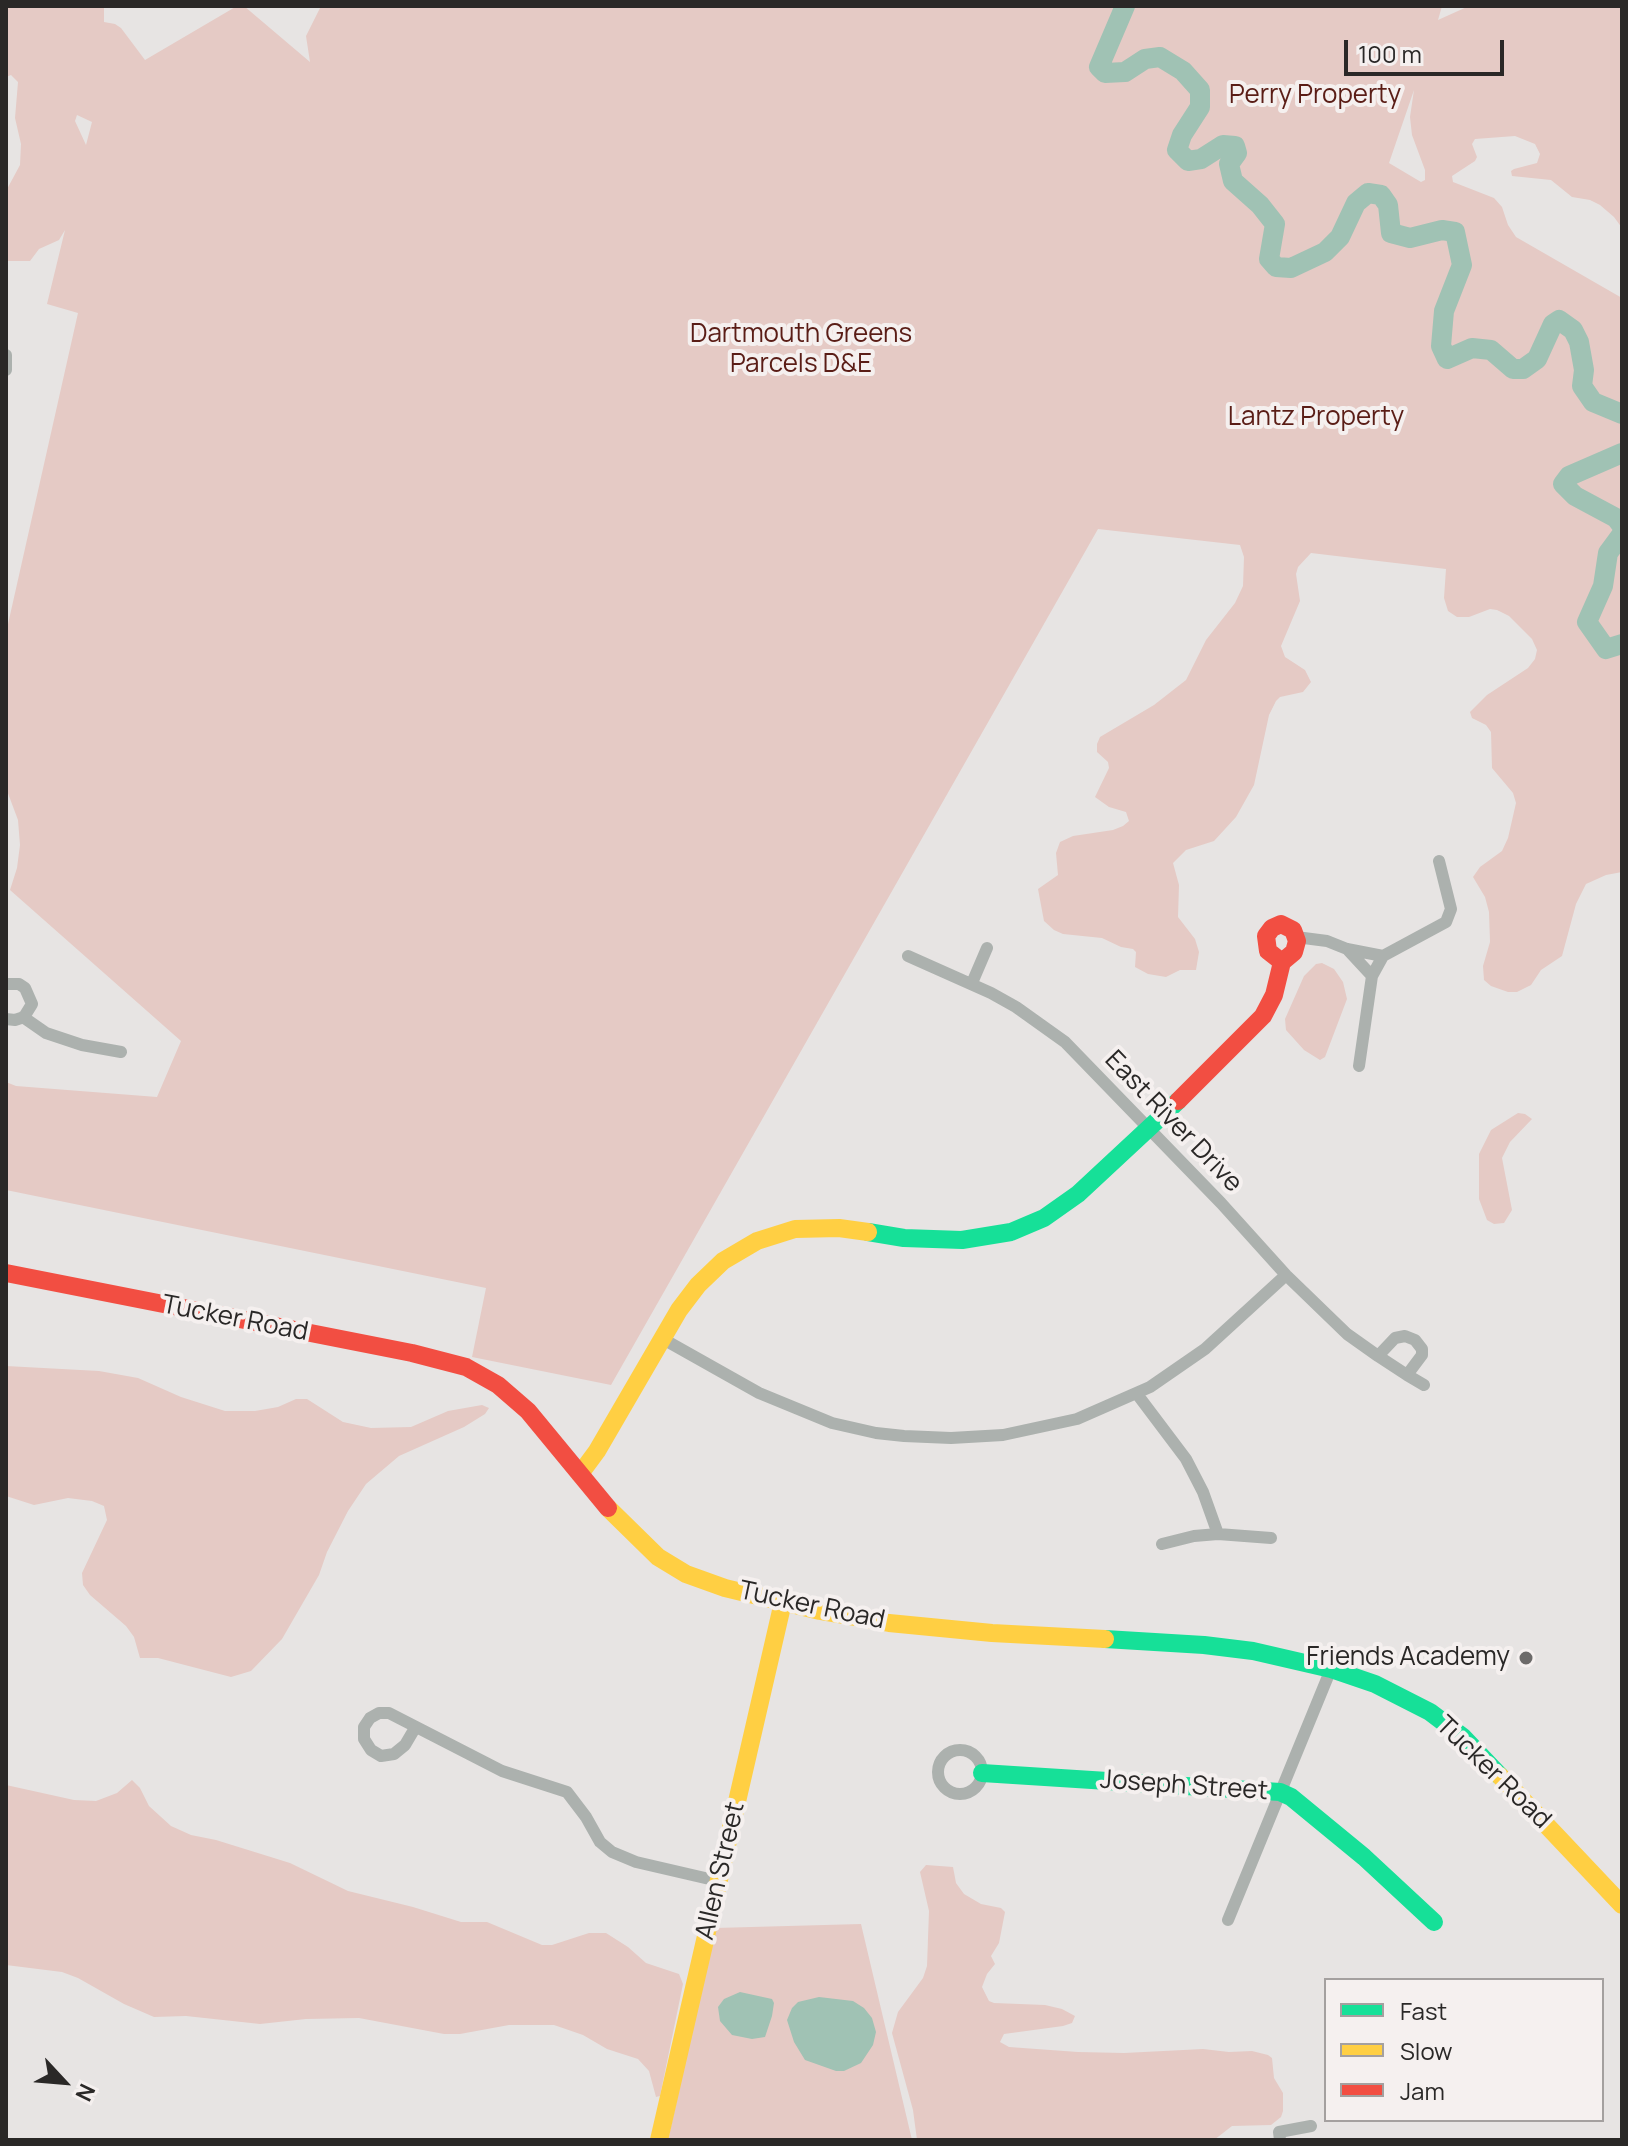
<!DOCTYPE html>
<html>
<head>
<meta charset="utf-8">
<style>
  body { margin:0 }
  #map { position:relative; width:1628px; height:2146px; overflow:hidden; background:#e7e4e3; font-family:Manrope,sans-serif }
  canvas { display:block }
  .frame { position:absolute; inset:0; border:8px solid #2a2827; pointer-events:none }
  .legend { position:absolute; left:1324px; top:1978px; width:280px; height:144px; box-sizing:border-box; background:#f5f0ef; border:2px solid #a4a09f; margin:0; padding:10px 14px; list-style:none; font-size:24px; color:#2a2827 }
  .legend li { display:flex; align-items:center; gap:16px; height:40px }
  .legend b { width:40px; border:2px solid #a4a09f }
  .north { position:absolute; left:24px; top:2042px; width:80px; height:80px; -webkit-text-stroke:6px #f5f0ef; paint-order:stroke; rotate:116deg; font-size:22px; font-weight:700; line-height:32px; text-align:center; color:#2a2827 }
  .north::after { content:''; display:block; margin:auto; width:28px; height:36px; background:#2a2827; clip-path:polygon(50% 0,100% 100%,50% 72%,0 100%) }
  .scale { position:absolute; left:1344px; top:40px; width:160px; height:36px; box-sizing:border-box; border:4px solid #2a2827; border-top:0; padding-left:10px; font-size:24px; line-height:28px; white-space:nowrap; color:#2a2827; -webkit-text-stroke:6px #f5f0ef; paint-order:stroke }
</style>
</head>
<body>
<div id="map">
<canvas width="1628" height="2146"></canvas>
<div class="frame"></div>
<ul class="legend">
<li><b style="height:10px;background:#16e098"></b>Fast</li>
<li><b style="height:10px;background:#ffcf43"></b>Slow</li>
<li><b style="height:10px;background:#f24e42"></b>Jam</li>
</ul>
<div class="north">N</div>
<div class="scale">100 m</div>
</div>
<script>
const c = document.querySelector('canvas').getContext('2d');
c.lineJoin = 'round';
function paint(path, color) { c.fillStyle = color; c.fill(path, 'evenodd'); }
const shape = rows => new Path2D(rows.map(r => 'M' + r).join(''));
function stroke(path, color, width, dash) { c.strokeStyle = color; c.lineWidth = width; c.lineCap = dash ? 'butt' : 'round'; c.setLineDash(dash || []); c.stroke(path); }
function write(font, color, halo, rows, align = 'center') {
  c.font = font + ' Manrope,sans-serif'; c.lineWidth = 8; c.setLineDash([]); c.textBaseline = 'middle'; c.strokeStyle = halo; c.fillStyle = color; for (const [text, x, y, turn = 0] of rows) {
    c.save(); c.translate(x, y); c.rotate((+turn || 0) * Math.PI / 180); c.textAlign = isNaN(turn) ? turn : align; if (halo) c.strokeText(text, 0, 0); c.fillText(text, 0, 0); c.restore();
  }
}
paint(shape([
  [6,6,104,6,104,22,115,24,121,28,145,60,237,6,244,6,310,62,306,36,321,6,1442,6,1438,20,1469,6,1622,6,1622,228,1614,217,1600,205,1590,200,1572,197,1551,180,1512,176,1511,171,1514,169,1537,163,1540,154,1535,144,1515,136,1475,139,1472,144,1477,157,1475,161,1452,176,1453,182,1494,198,1502,207,1508,225,1516,237,1622,298,1622,872,1606,875,1586,884,1576,904,1562,956,1541,970,1531,985,1517,992,1508,992,1491,986,1484,980,1483,966,1490,942,1489,912,1485,897,1473,877,1480,867,1502,851,1508,838,1516,803,1513,793,1492,768,1491,732,1486,725,1472,718,1470,712,1487,695,1528,668,1535,659,1537,650,1532,639,1509,616,1497,610,1490,609,1469,617,1457,617,1448,611,1444,598,1446,569,1311,553,1298,567,1296,574,1300,601,1281,646,1285,657,1305,670,1311,682,1303,692,1280,697,1276,701,1269,715,1254,785,1236,817,1214,841,1186,850,1173,863,1179,885,1178,917,1195,939,1199,952,1196,970,1180,970,1166,977,1148,974,1135,967,1136,952,1133,949,1121,947,1102,938,1063,934,1054,930,1044,921,1038,889,1058,875,1056,853,1060,842,1073,836,1113,830,1123,826,1129,821,1126,812,1109,807,1095,797,1109,768,1108,762,1097,752,1097,744,1100,737,1154,705,1186,680,1206,640,1235,603,1243,586,1244,557,1240,545,1098,529,611,1385,472,1357,486,1288,6,1190,6,1082,16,1086,157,1097,181,1041,10,890,17,868,20,845,18,820,6,788,6,633,78,313,47,304,65,230,59,240,39,249,30,261,6,261,6,191,20,165,21,144,15,118,18,82,11,75,6,77],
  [1414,90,1410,117,1412,135,1425,170,1425,180,1421,182,1389,163],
  [77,115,92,122,86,145,75,121],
  [1322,963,1334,969,1343,982,1347,999,1325,1057,1320,1060,1304,1050,1286,1030,1285,1019,1304,976,1316,964],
  [1518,1113,1525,1114,1532,1119,1510,1142,1502,1158,1512,1210,1504,1223,1494,1224,1487,1220,1479,1199,1479,1154,1491,1130],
  [6,1366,99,1371,138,1378,181,1397,225,1411,255,1411,278,1407,296,1399,307,1399,343,1422,371,1428,411,1427,448,1411,482,1405,489,1408,485,1414,464,1427,399,1456,366,1484,348,1511,327,1552,319,1575,282,1639,251,1671,231,1677,158,1658,140,1658,134,1637,126,1626,90,1595,83,1585,82,1573,107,1520,104,1506,92,1501,68,1498,34,1505,6,1496],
  [132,1780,140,1788,149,1806,171,1826,191,1835,216,1840,290,1863,348,1891,413,1907,461,1922,487,1922,542,1945,552,1945,589,1933,606,1933,628,1947,646,1963,679,1974,683,1984,660,2096,656,2097,649,2071,638,2059,607,2049,583,2035,554,2025,509,2025,460,2034,444,2034,359,2018,306,2019,260,2024,186,2016,154,2017,124,2004,78,1978,62,1972,6,1965,6,1785,74,1800,96,1801,117,1793],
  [926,1865,953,1867,956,1883,964,1894,981,1904,1001,1908,1005,1912,999,1943,991,1956,995,1964,987,1974,982,1987,989,2001,994,2003,1045,2005,1062,2009,1075,2016,1072,2023,1063,2026,1004,2034,1000,2042,1009,2047,1078,2052,1124,2053,1203,2049,1229,2052,1252,2051,1268,2055,1272,2058,1274,2078,1283,2093,1283,2111,1281,2117,1271,2125,1232,2126,1214,2140,917,2140,913,2110,892,2033,898,2012,923,1978,927,1966,929,1911,920,1872],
  [861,1924,912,2140,668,2140,715,1928]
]), '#e5cac5');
paint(shape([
  [740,1992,772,1999,774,2003,772,2016,765,2037,752,2039,732,2035,720,2021,718,2007,724,1999],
  [819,1997,853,2001,864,2008,872,2018,876,2032,873,2045,861,2063,844,2071,836,2071,805,2060,794,2042,787,2020,792,2008,798,2002]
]), '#a0c2b4');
stroke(shape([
  [1125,6,1099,67,1105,73,1125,72,1145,59,1160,57,1183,71,1200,90,1200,107,1182,135,1177,150,1188,161,1201,159,1223,145,1235,146,1237,153,1229,164,1233,181,1260,205,1275,224,1269,259,1276,267,1291,268,1325,252,1340,237,1356,203,1368,193,1381,195,1388,205,1391,233,1410,238,1442,230,1455,232,1462,265,1444,311,1441,346,1447,359,1472,348,1491,350,1513,369,1523,369,1537,359,1553,324,1559,320,1573,330,1579,342,1584,370,1582,386,1593,402,1622,414],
  [1622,453,1569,476,1563,484,1575,496,1616,518,1622,526],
  [1622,534,1608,553,1603,586,1587,622,1606,649,1622,644]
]), '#a0c2b4', 20);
stroke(shape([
  [6,355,6,370],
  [1296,937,1327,941,1347,949,1383,956,1372,976,1347,949],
  [908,956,991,993,1016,1007,1065,1042,1221,1203,1286,1275,1347,1334,1378,1356,1395,1338,1405,1336,1415,1340,1422,1349,1422,1355,1407,1375,1424,1385],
  [1383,956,1446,922,1451,909,1439,861],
  [972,983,987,948],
  [6,984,19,984,25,988,32,1004,24,1017,15,1020,6,1019],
  [23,1017,46,1033,82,1045,121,1052],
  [1359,1066,1372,976],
  [663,1339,759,1393,832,1423,876,1433,904,1436,951,1438,1003,1435,1077,1419,1150,1387,1205,1349,1286,1275],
  [1378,1356,1407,1375],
  [1137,1394,1186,1459,1203,1492,1218,1534,1194,1536,1162,1544],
  [1218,1534,1271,1538],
  [415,1728,405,1745,394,1754,381,1756,371,1750,364,1739,364,1727,370,1718,379,1713,389,1713,502,1771,567,1792,586,1817,600,1842,612,1852,636,1862,718,1881],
  '938 1772a22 22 0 1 1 44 0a22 22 0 1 1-44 0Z',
  [1228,1920,1331,1669],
  [1280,2140,1279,2132,1311,2126]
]), '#acb1ae', 12);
stroke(shape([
  [868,1232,904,1238,962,1240,1011,1232,1044,1218,1078,1194,1178,1101],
  [1105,1639,1204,1645,1253,1651,1331,1669,1375,1684,1430,1712,1463,1737,1500,1776],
  [982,1773,1280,1792,1291,1797,1364,1857,1434,1922]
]), '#16e098', 18);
stroke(shape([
  [580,1474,597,1451,679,1310,698,1285,723,1261,757,1241,795,1229,839,1228,868,1232],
  [608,1508,658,1557,686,1574,725,1588,820,1611,889,1623,992,1633,1105,1639],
  [1500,1776,1622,1905],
  [659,2140,783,1602]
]), '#ffcf43', 18);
stroke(shape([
  [1178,1101,1263,1016,1274,995,1282,962,1268,951,1266,936,1272,928,1281,924,1293,930,1297,941,1294,952,1282,962],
  [6,1273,412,1353,466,1367,498,1385,528,1411,608,1508]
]), '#f24e42', 18);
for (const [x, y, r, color] of [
  [1526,1658,8,"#6c6a69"]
]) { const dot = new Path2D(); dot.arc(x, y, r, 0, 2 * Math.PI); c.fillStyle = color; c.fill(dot); stroke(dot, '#f5f0ef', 3); }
write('26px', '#5a1d16', '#f5f0ef', [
  ["Perry Property",1315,96],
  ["Dartmouth Greens",801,335],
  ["Parcels D&E",801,365],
  ["Lantz Property",1316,418]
]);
write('26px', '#2a2827', '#f5f0ef', [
  ["East River Drive",1173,1122,46],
  ["Tucker Road",235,1319,11],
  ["Tucker Road",812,1606,12],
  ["Tucker Road",1493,1773,44],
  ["Joseph Street",1184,1786,4],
  ["Allen Street",721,1871,-77]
]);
write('26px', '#2a2827', '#f5f0ef', [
  ["Friends Academy",1510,1658]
], 'right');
</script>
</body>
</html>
